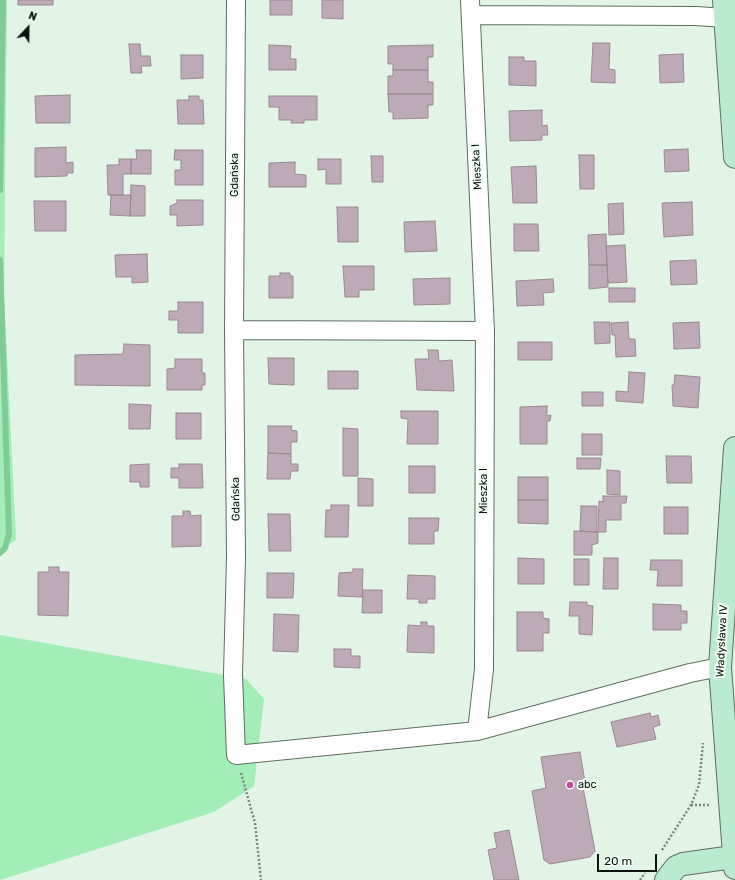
<!DOCTYPE html>
<html>
<head>
<meta charset="utf-8">
<style>
  body { margin:0 }
  #map { position:relative; width:735px; height:880px; overflow:hidden; background:#e1f4e5; font-family:Rubik,sans-serif }
  canvas { display:block }
  .north { position:absolute; left:8px; top:8px; width:40px; height:40px; -webkit-text-stroke:3px #f3fff6; paint-order:stroke; rotate:22deg; font-size:11px; font-weight:700; line-height:16px; text-align:center; color:#0c130e }
  .north::after { content:''; display:block; margin:auto; width:14px; height:18px; background:#0c130e; clip-path:polygon(50% 0,100% 100%,50% 72%,0 100%) }
  .scale { position:absolute; left:597px; top:854px; width:60px; height:18px; box-sizing:border-box; border:2px solid #0c130e; border-top:0; padding-left:5px; font-size:12px; line-height:14px; white-space:nowrap; color:#0c130e; -webkit-text-stroke:3px #f3fff6; paint-order:stroke }
</style>
</head>
<body>
<div id="map">
<canvas width="735" height="880"></canvas>
<div class="north">N</div>
<div class="scale">20 m</div>
</div>
<script>
const c = document.querySelector('canvas').getContext('2d');
c.lineJoin = 'round';
function paint(path, color) { c.fillStyle = color; c.fill(path, 'evenodd'); }
const shape = rows => new Path2D(rows.map(r => 'M' + r).join(''));
function stroke(path, color, width, dash) { c.strokeStyle = color; c.lineWidth = width; c.lineCap = dash ? 'butt' : 'round'; c.setLineDash(dash || []); c.stroke(path); }
function write(font, color, halo, rows, align = 'center') {
  c.font = font + ' Rubik,sans-serif'; c.lineWidth = 4; c.setLineDash([]); c.textBaseline = 'middle'; c.strokeStyle = halo; c.fillStyle = color; for (const [text, x, y, turn = 0] of rows) {
    c.save(); c.translate(x, y); c.rotate((+turn || 0) * Math.PI / 180); c.textAlign = isNaN(turn) ? turn : align; if (halo) c.strokeText(text, 0, 0); c.fillText(text, 0, 0); c.restore();
  }
}
paint(shape([
  [0,0,7,0,4,294,16,540,0,550],
  [0,635,246,679,264,699,254,786,214,812,0,880]
]), '#a3edb7');
stroke(shape([
  [0,190,3,0],
  [0,260,9,534,5,548,0,553]
]), '#7fcc95', 6);
const building = shape([
  [18,0,53,0,53,5,18,5,18,0],
  [270,0,292,0,292,15,270,15,270,0],
  [322,0,343,0,343,19,322,18,322,0],
  [593,43,610,43,609,69,615,70,615,83,591,82,593,43],
  [129,44,140,44,141,56,150,56,151,66,141,66,142,73,131,73,129,44],
  [269,45,291,46,290,59,296,59,296,70,269,70,269,45],
  [433,45,433,57,428,57,428,70,393,70,393,64,388,64,388,46,433,45],
  [683,54,684,82,660,83,659,55,683,54],
  [181,55,203,55,203,78,181,79,181,55],
  [509,57,524,57,524,61,536,61,536,86,509,85,509,57],
  [393,70,428,70,428,82,433,82,433,94,388,94,388,76,393,76,393,70],
  [388,94,433,94,433,105,428,105,428,118,393,119,393,112,389,112,388,94],
  [70,95,70,123,36,123,35,96,70,95],
  [189,96,199,96,199,100,203,100,204,124,178,124,177,100,189,100,189,96],
  [269,96,317,96,317,120,304,120,304,123,291,123,292,120,279,120,279,107,269,107,269,96],
  [542,110,542,126,547,125,548,135,542,135,542,140,510,141,509,111,542,110],
  [66,147,66,163,73,162,73,173,67,173,67,176,35,177,35,148,66,147],
  [688,149,689,171,665,172,664,150,688,149],
  [136,150,151,150,151,174,131,174,131,159,137,159,136,150],
  [175,150,203,150,203,185,175,185,175,170,181,170,181,160,174,160,175,150],
  [579,155,594,155,594,189,580,189,579,155],
  [371,156,383,156,383,182,372,182,371,156],
  [119,159,131,159,131,174,123,174,123,195,108,195,107,165,119,165,119,159],
  [318,159,341,159,341,184,326,184,326,169,318,170,318,159],
  [295,162,295,174,306,175,306,187,269,187,269,163,295,162],
  [536,166,537,203,513,203,511,167,536,166],
  [131,185,145,186,145,216,130,216,131,185],
  [111,195,131,195,130,216,110,215,111,195],
  [177,200,203,200,203,225,177,226,177,215,170,215,170,206,177,203,177,200],
  [34,201,66,201,66,231,35,231,34,201],
  [692,202,693,235,664,237,662,203,692,202],
  [623,203,624,234,609,235,608,204,623,203],
  [337,207,358,207,358,242,338,242,337,207],
  [435,221,437,251,405,252,404,222,435,221],
  [514,224,538,224,539,251,514,251,514,224],
  [606,234,607,265,589,265,588,235,606,234],
  [625,245,627,282,608,283,606,246,625,245],
  [147,254,148,282,132,283,132,277,116,277,115,255,147,254],
  [696,260,697,284,671,285,670,261,696,260],
  [589,265,607,265,608,287,589,289,589,265],
  [343,266,374,266,374,290,359,290,359,297,345,297,343,266],
  [280,273,290,273,290,276,293,276,293,298,269,298,269,276,280,276,280,273],
  [450,278,450,304,414,305,413,279,450,278],
  [553,279,554,292,543,293,544,305,517,306,516,281,553,279],
  [609,288,635,288,635,302,609,302,609,288],
  [178,302,203,302,203,333,178,333,178,320,169,320,169,311,178,311,178,302],
  [594,322,610,322,610,343,595,344,594,322],
  [628,322,629,339,635,339,636,356,616,357,615,335,612,335,611,323,628,322],
  [699,322,700,348,674,349,673,323,699,322],
  [518,342,552,342,552,360,518,360,518,342],
  [124,344,150,345,150,386,75,385,75,355,123,354,124,344],
  [428,350,438,350,439,361,452,360,454,391,417,390,415,359,429,359,428,350],
  [268,358,294,358,294,385,269,384,268,358],
  [175,359,202,359,202,373,205,373,205,385,202,385,202,390,167,390,167,369,175,368,175,359],
  [328,371,358,371,358,389,328,389,328,371],
  [629,372,645,373,643,403,616,401,616,391,628,392,629,372],
  [675,375,700,377,698,408,673,406,672,385,674,385,675,375],
  [582,392,603,392,603,406,582,406,582,392],
  [129,404,151,405,150,429,129,429,129,404],
  [547,406,547,416,551,415,550,421,547,421,547,444,520,444,520,407,547,406],
  [401,411,438,411,438,444,407,444,408,419,401,418,401,411],
  [176,413,201,413,201,439,176,439,176,413],
  [268,426,292,426,291,430,297,431,297,442,291,442,291,454,268,453,268,426],
  [343,428,358,429,358,476,343,476,343,428],
  [582,434,602,434,602,455,582,455,582,434],
  [268,453,291,454,291,464,298,464,298,471,291,471,290,479,267,479,268,453],
  [666,456,691,456,692,483,667,483,666,456],
  [577,458,601,458,600,469,577,469,577,458],
  [149,464,149,487,140,487,140,482,130,482,130,465,149,464],
  [179,464,202,464,203,488,179,488,179,478,171,478,171,468,179,468,179,464],
  [409,466,435,466,435,493,409,493,409,466],
  [607,470,620,471,620,495,607,494,607,470],
  [518,477,548,477,548,500,518,500,518,477],
  [358,478,373,479,373,506,358,506,358,478],
  [603,496,627,496,626,503,621,503,621,520,606,520,606,532,598,532,599,501,603,502,603,496],
  [518,500,548,500,548,524,518,523,518,500],
  [331,505,349,505,348,537,325,537,326,510,331,510,331,505],
  [581,506,597,506,597,532,580,531,581,506],
  [664,507,688,507,688,534,664,534,664,507],
  [183,511,190,511,191,516,201,515,201,546,172,547,172,516,183,516,183,511],
  [268,514,290,514,291,551,269,551,268,514],
  [409,518,439,518,438,531,434,531,434,544,409,544,409,518],
  [574,531,598,532,598,543,592,545,592,555,574,555,574,531],
  [518,558,544,559,544,584,518,584,518,558],
  [604,558,618,558,618,589,603,589,604,558],
  [574,559,589,559,589,585,574,585,574,559],
  [651,560,682,560,682,586,657,586,658,570,650,570,651,560],
  [49,567,59,567,59,572,69,572,68,616,38,615,38,572,49,572,49,567],
  [353,569,363,569,362,597,338,596,339,573,353,572,353,569],
  [267,573,294,573,293,598,267,598,267,573],
  [408,575,435,576,435,599,427,599,427,603,419,603,419,599,407,599,408,575],
  [363,590,382,590,382,613,362,613,363,590],
  [570,602,587,602,587,605,593,606,592,635,579,634,579,616,569,616,570,602],
  [653,604,681,605,681,611,687,611,687,623,681,623,681,630,653,630,653,604],
  [517,612,543,612,543,618,549,619,549,633,543,633,543,651,517,651,517,612],
  [274,614,299,615,298,652,273,651,274,614],
  [421,622,427,622,427,626,434,626,434,653,407,652,408,625,421,626,421,622],
  [334,649,351,649,351,656,360,656,360,668,334,667,334,649],
  [650,713,651,717,658,715,660,725,653,727,656,739,617,747,611,722,650,713],
  [580,752,585,782,582,782,595,851,590,857,550,864,544,860,532,791,546,788,541,757,580,752],
  [509,830,519,880,494,880,488,850,497,848,494,833,509,830]
]);
paint(building, '#beaab6');
stroke(building, '#9b8893', 1);
const street = shape([
  [236,0,234,330,236,557,233,675,236,755,477,731],
  [470,0,485,331,484,669,477,731,690,673,720,667],
  [471,15,696,16,725,18],
  [234,330,485,331]
]);
const secondary = shape([
  [724,0,735,157],
  [735,448,720,667,735,868],
  [666,880,676,867,683,864,733,857]
]);
stroke(street, '#5e6e61', 20);
stroke(secondary, '#5e6e61', 24);
stroke(shape([
  [241,773,255,823,261,880],
  [691,805,710,805],
  [662,850,691,805,699,785,703,743],
  [640,880,645,873]
]), '#7a877d', 2.5, [2, 2]);
stroke(street, '#fff', 18);
stroke(secondary, '#baead0', 22);
for (const [x, y, r, color] of [
  [570,785,4,"#c1489c"]
]) { const dot = new Path2D(); dot.arc(x, y, r, 0, 2 * Math.PI); c.fillStyle = color; c.fill(dot); stroke(dot, '#f3fff6', 1.5); }
write('11px', '#0c130e', '#f3fff6', [
  ["Mieszka I",477,167,-93],
  ["Gdańska",235,175,-90],
  ["Mieszka I",484,491,-90],
  ["Gdańska",236,499,-91],
  ["Władysława IV",722,641,-87]
]);
write('11px', '#0c130e', '#f3fff6', [
  ["abc",578,785]
], 'left');
</script>
</body>
</html>
